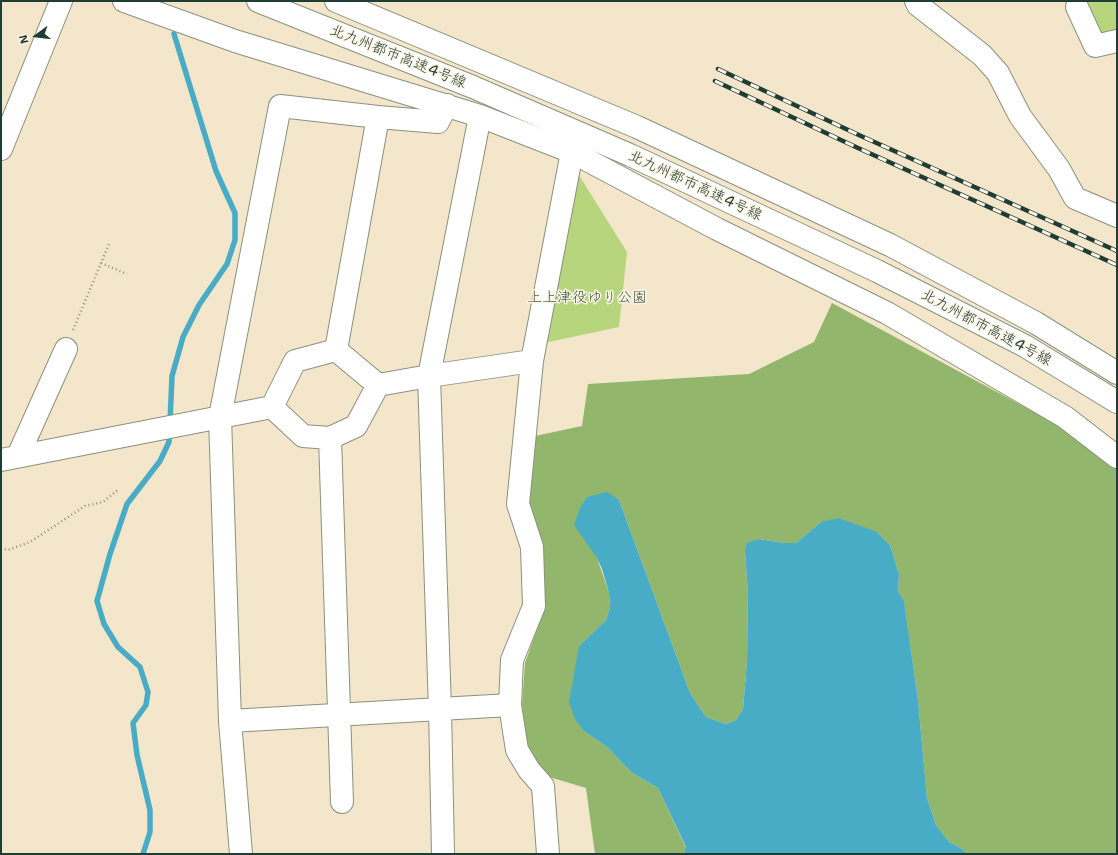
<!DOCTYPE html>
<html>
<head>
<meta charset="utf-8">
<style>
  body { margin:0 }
  #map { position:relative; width:1118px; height:855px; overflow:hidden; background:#f3e6ca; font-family:"Shantell Sans",sans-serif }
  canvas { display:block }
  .frame { position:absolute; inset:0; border:2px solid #1f3d34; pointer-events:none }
  .north { position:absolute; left:16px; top:16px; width:40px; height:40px; -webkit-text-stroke:3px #fcf5e5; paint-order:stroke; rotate:255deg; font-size:11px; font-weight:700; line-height:16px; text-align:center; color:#1f3d34 }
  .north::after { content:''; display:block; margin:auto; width:14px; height:18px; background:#1f3d34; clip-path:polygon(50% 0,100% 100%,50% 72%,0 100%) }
</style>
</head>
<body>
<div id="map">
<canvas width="1118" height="855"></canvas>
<div class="frame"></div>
<div class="north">N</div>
</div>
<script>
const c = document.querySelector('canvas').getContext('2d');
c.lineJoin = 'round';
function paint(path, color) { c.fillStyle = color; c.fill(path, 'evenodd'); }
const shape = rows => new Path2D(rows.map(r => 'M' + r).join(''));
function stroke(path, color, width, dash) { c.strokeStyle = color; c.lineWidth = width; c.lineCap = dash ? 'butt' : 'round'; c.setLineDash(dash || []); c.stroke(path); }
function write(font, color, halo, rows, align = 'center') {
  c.font = font + ' "Shantell Sans","Klee One",sans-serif'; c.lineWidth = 3; c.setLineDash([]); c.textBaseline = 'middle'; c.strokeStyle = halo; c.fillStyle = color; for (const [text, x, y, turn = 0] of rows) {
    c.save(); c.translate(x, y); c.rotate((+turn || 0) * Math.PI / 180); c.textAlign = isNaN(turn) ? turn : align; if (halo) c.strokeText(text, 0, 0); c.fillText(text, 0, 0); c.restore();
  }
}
paint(shape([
  [1083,1,1117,1,1117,32,1098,36],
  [577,172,627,252,619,327,544,343]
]), '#b7d57c');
paint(shape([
  [832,303,1058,425,1117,469,1117,854,968,854,959,847,949,842,936,825,927,798,918,700,904,602,898,591,899,574,890,545,877,532,821,522,796,543,784,543,759,539,745,551,748,594,747,661,743,709,736,720,726,724,706,717,690,693,619,500,597,558,609,593,610,608,606,620,579,646,584,731,607,747,631,772,658,788,686,848,684,854,595,854,586,788,546,776,527,746,522,705,525,663,545,606,541,548,527,504,535,436,582,426,588,384,749,374,814,342]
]), '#91b66c');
paint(shape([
  [607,492,619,500,690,693,706,717,726,724,736,720,743,709,747,661,748,594,745,551,747,543,759,539,784,543,796,543,821,522,838,518,877,532,890,545,899,574,898,591,904,601,918,700,927,798,936,825,949,842,959,847,968,854,684,854,686,847,658,788,631,772,607,747,584,731,575,719,569,702,579,646,606,620,610,608,609,593,602,569,597,558,574,525,580,508,587,497]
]), '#48acc7');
stroke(shape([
  [170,422,172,376,183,337,199,305,227,264,235,240,235,213,216,171,174,34],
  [143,854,150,832,150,810,137,755,133,723,146,705,148,692,140,667,118,647,104,624,97,601,110,554,127,504,160,461,169,442,169,433]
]), '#48acc7', 5.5);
const minor = shape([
  [124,1,235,41,480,116,572,152,717,229,887,313,1065,417,1117,457],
  [916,1,918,5,982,55,998,73,1020,116,1059,169,1075,198,1117,216],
  [1077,7,1095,46,1117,41],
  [378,117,438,122,447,105],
  [1,149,61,1],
  [336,350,378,385,356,426,330,438,303,436,272,407,295,361,336,350],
  [378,385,429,376,532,361],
  [330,438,342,802],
  [18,456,66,349],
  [1,460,272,407],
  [510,705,517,750,529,770,543,786,548,854],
  [230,721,510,705,512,660,534,606,532,547,518,504,532,361,572,152],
  [241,854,230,721,220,417,280,106,378,117,336,350],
  [443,854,440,709,429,376,480,116]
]);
const highway = shape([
  [258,1,473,87,630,155,877,271,1025,346,1117,402],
  [336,1,637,127,890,245,1036,323,1117,373]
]);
stroke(minor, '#89927f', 24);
stroke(highway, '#89927f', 24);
stroke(shape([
  [101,263,127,274],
  [73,330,109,244],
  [1,548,8,550,30,542,85,506,103,502,119,489]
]), '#89927f', 2.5, [1, 3]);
stroke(minor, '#fff', 22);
stroke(highway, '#fff', 22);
const rail = shape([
  [718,69,861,136,1117,251],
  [715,81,858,148,1117,265]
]);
stroke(rail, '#1f3d34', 4.5);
stroke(rail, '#fcf5e5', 3, [9]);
write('15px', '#1f3d34', '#fcf5e5', [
  ["北九州都市高速4号線",398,57,22],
  ["北九州都市高速4号線",695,186,25],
  ["北九州都市高速4号線",986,328,28]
]);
write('15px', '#3d5b42', '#fcf5e5', [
  ["上上津役ゆり公園",587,298]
]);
</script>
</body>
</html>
